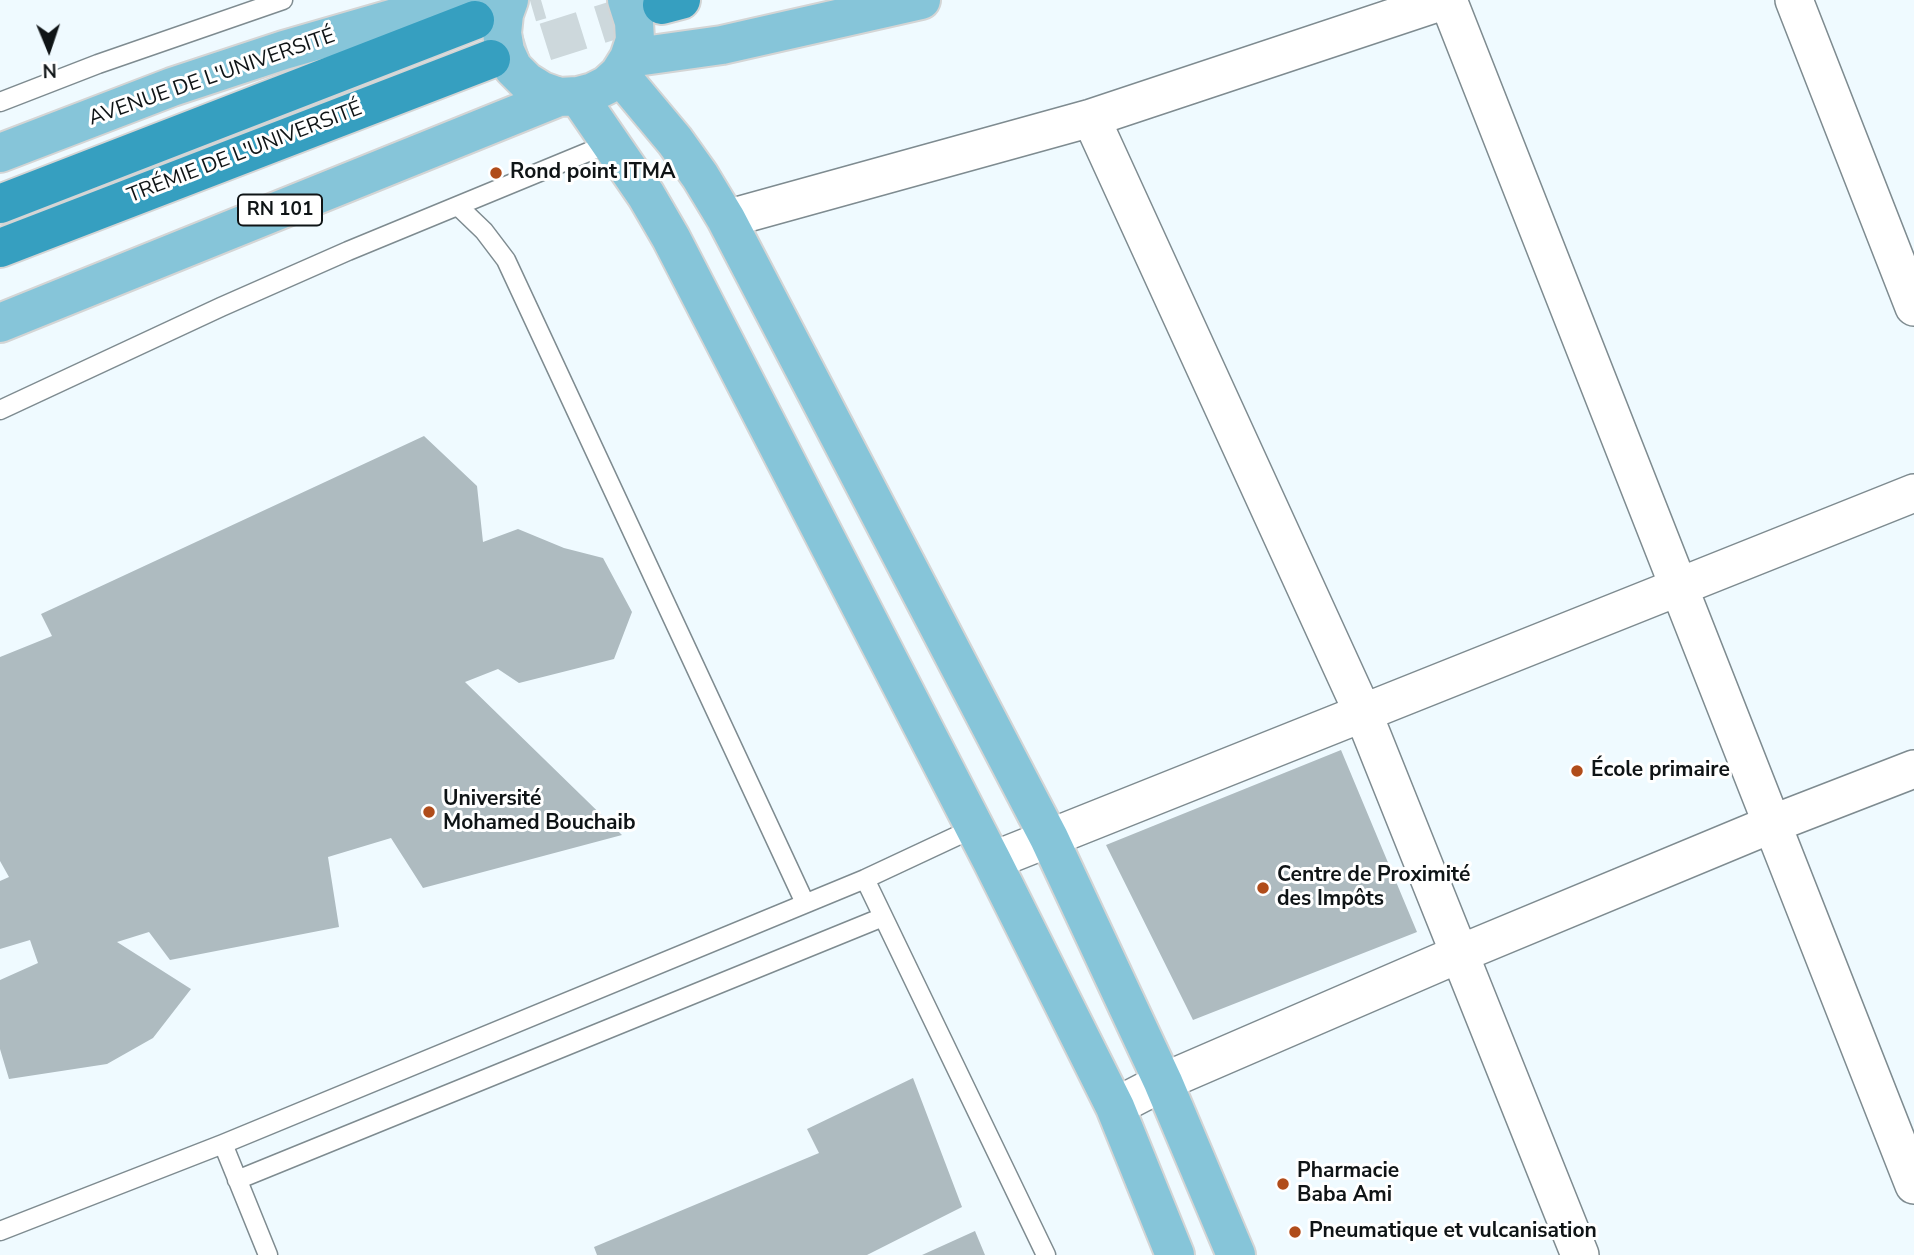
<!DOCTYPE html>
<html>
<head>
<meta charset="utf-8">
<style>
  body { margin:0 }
  #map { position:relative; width:1914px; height:1255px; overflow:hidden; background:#effaff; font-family:"Nunito Sans",sans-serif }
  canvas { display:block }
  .north { position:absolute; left:14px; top:14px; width:70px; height:70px; -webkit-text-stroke:5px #fff; paint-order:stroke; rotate:178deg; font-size:19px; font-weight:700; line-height:28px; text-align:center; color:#0f1416 }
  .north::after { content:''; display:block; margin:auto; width:24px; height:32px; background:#0f1416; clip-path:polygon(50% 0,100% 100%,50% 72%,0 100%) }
</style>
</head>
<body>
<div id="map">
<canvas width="1914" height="1255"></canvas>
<div class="north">N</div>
</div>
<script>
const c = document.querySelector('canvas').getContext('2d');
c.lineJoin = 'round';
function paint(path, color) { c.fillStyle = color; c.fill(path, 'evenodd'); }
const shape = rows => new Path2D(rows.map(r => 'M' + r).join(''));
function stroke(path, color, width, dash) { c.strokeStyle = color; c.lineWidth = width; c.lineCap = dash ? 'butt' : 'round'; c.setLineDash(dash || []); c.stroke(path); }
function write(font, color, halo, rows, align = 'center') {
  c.font = font + ' "Nunito Sans",sans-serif'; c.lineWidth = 6; c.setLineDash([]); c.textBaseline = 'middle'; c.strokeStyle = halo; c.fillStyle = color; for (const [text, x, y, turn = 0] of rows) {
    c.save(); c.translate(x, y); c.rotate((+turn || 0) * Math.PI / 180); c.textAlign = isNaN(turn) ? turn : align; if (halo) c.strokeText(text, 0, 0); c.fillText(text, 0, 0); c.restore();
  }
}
paint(shape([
  [424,436,477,486,483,542,518,529,564,548,603,558,632,612,614,659,519,683,498,669,465,682,622,835,423,888,391,838,328,857,339,927,170,960,149,932,117,942,191,989,153,1038,107,1064,9,1079,0,1049,0,980,38,963,30,940,0,949,0,881,9,877,0,861,0,657,52,636,41,614],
  [1341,750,1417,932,1193,1020,1106,845],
  [913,1078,962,1207,867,1255,597,1255,594,1247,819,1153,807,1129],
  [975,1231,985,1255,922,1255]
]), '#aebbc0');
stroke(shape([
  [476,19,541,0],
  [491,59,662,5]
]), '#cdd8dc', 38, [38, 19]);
const lane = shape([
  [0,102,98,64,283,0],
  [458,206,484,231,506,260,805,903],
  [0,410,221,307,348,251,610,143],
  [865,879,1046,1255],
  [223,1144,268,1255],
  [237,1180,883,917],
  [0,1231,223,1144,865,879,974,828]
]);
const street = shape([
  [1448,0,1914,1185],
  [1794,0,1914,307],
  [1091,118,1363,713,1580,1255],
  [726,219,1091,118,1446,0],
  [992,861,1914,493],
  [1115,1107,1163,1082,1459,954,1772,824,1914,769]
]);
const primary = shape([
  [509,0,504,14,502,33,505,51,513,68,526,81,542,91,559,97,578,96,593,92,607,85,619,74,629,58,635,40,634,22,627,0],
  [629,58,722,45,921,0],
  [619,74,675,141,700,176,726,219,1049,838,1163,1082,1236,1255],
  [578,96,646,195,671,238,992,861,1115,1107,1175,1255],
  [0,153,172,87,284,50,426,9,459,1,474,0],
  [0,323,559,97]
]);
const highway = shape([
  [662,5,681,0],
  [0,204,475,20],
  [0,248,491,59]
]);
stroke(lane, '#7e8b90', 21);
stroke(street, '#7e8b90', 40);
stroke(primary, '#d4d5d5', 42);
stroke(highway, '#d4d5d5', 42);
stroke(lane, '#fff', 18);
stroke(street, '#fff', 37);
stroke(primary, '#86c5d9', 38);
stroke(highway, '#369fc0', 38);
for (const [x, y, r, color] of [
  [496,173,7,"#b04c1a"],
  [1577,771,7,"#b04c1a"],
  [429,812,7,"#b04c1a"],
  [1263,888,7,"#b04c1a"],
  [1283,1184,7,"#b04c1a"],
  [1295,1232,7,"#b04c1a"]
]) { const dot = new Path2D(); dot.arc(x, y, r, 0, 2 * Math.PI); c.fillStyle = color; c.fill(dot); stroke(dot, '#fff', 2.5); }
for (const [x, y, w] of [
  [280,210,84]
]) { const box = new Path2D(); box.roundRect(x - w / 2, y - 15.5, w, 31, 5); c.fillStyle = '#fff'; c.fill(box); stroke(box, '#0f1416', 2); }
write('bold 19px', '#0f1416', null, [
  ["RN 101",280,210]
]);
write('21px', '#0f1416', '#fff', [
  ["AVENUE DE L'UNIVERSITÉ",212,78,-19],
  ["TRÉMIE DE L'UNIVERSITÉ",245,153,-21]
]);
write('bold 21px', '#0f1416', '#fff', [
  ["Rond point ITMA",510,173],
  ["École primaire",1591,771],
  ["Université",443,800],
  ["Mohamed Bouchaib",443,824],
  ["Centre de Proximité",1277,876],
  ["des Impôts",1277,900],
  ["Pharmacie",1297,1172],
  ["Baba Ami",1297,1196],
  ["Pneumatique et vulcanisation",1309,1232]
], 'left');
</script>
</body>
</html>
